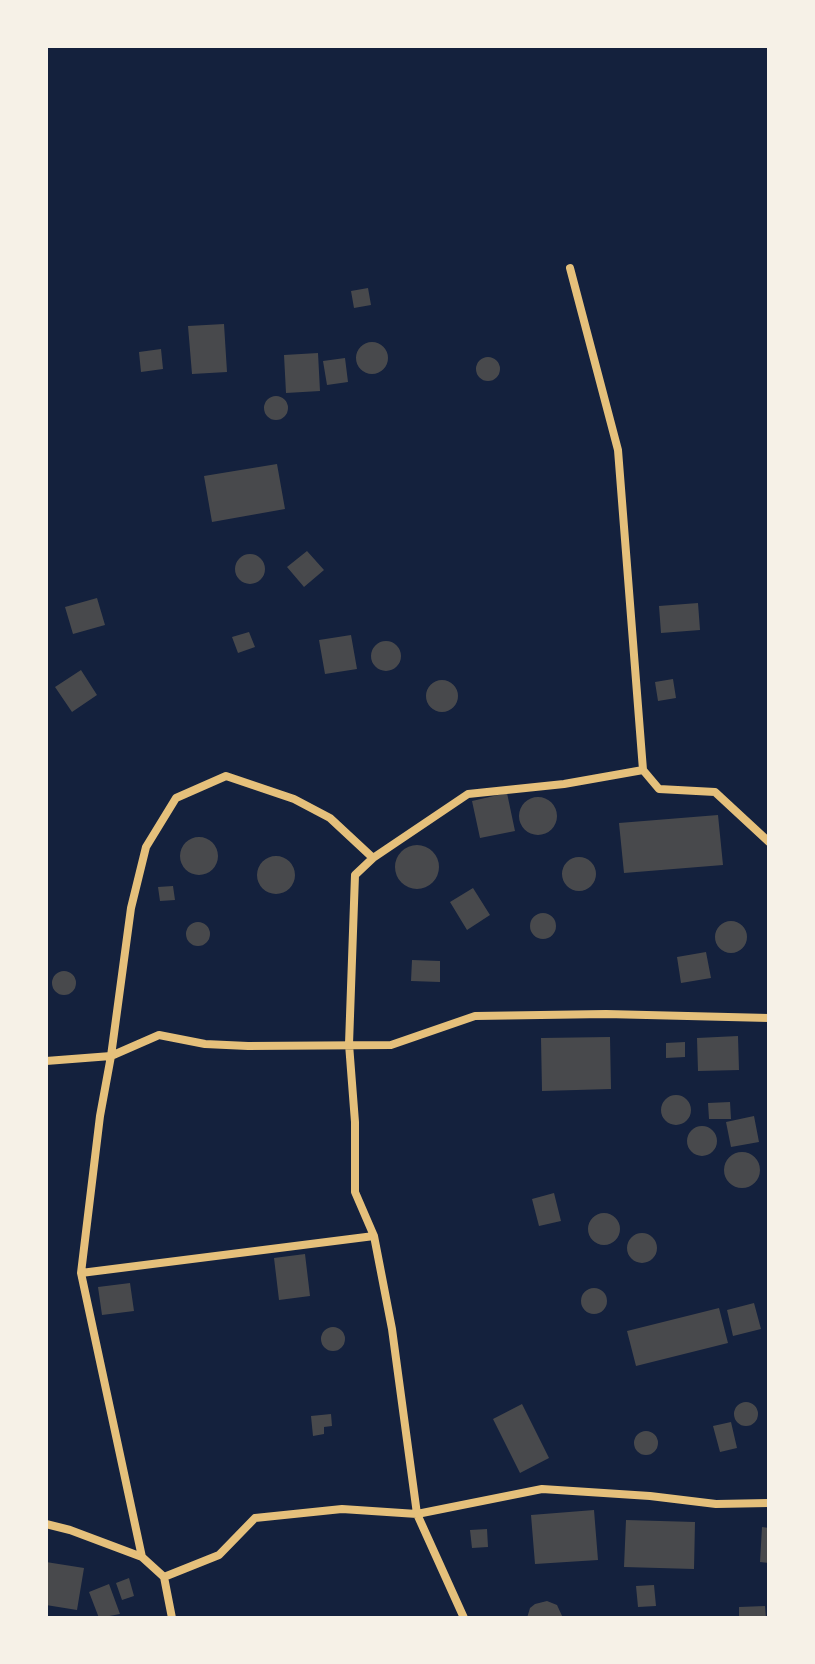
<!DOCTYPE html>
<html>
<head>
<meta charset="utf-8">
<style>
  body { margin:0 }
  #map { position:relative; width:815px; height:1664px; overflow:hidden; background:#14213d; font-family:Figtree,sans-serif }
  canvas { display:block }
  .frame { position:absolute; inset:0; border:48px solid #f6f1e7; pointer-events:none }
</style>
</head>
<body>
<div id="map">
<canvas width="815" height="1664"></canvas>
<div class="frame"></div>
</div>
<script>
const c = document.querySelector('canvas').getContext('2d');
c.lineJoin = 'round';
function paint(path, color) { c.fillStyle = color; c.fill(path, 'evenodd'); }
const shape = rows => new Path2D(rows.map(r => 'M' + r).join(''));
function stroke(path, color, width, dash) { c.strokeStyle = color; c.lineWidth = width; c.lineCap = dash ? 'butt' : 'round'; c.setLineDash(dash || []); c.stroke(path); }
paint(shape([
  [368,288,371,305,354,308,351,291],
  [224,324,227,372,192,374,188,326],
  '356 358a16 16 0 1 1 32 0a16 16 0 1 1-32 0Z',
  [161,349,163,369,141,372,139,352],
  [318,353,320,391,286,393,284,355],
  '476 369a12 12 0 1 1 24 0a12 12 0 1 1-24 0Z',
  [345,358,348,382,327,385,323,361],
  '264 408a12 12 0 1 1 24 0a12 12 0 1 1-24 0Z',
  [277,464,285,509,212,522,204,476],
  [307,551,324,570,304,587,287,567],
  '235 569a15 15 0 1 1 30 0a15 15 0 1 1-30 0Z',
  [97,598,105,625,73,634,65,607],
  [698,603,700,630,661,633,659,606],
  [249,632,255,647,238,653,232,637],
  [351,635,357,669,325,674,319,640],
  '371 656a15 15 0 1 1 30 0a15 15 0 1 1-30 0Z',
  [81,670,97,695,72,712,55,687],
  [673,679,676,698,658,701,655,682],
  '426 696a16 16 0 1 1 32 0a16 16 0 1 1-32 0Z',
  [507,793,515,831,480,838,472,801],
  '519 816a19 19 0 1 1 38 0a19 19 0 1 1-38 0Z',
  [718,815,723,865,624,873,619,823],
  '180 856a19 19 0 1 1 38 0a19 19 0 1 1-38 0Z',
  '395 867a22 22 0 1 1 44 0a22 22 0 1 1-44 0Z',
  '257 875a19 19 0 1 1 38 0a19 19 0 1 1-38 0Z',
  '562 874a17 17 0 1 1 34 0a17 17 0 1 1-34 0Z',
  [173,886,175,900,160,901,158,887],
  [473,888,490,915,467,930,450,902],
  '530 926a13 13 0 1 1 26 0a13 13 0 1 1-26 0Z',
  '715 937a16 16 0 1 1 32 0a16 16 0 1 1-32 0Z',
  '186 934a12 12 0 1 1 24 0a12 12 0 1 1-24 0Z',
  [706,952,711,978,681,983,677,957],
  [412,960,440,961,440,982,411,981],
  '52 983a12 12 0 1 1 24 0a12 12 0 1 1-24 0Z',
  [738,1036,739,1070,698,1071,697,1038],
  [610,1037,611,1089,542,1091,541,1038],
  [685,1042,685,1057,666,1058,666,1043],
  '661 1110a15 15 0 1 1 30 0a15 15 0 1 1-30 0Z',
  [730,1102,731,1119,709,1119,708,1103],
  [754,1116,759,1142,731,1147,726,1122],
  '687 1141a15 15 0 1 1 30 0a15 15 0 1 1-30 0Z',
  '724 1170a18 18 0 1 1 36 0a18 18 0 1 1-36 0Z',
  [554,1193,561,1221,539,1226,532,1199],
  '588 1229a16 16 0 1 1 32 0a16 16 0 1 1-32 0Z',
  '627 1248a15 15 0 1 1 30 0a15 15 0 1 1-30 0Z',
  [305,1254,310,1296,279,1300,274,1258],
  [130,1283,134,1311,102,1315,98,1287],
  '581 1301a13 13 0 1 1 26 0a13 13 0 1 1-26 0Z',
  [754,1303,761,1329,733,1336,727,1310],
  [719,1308,728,1343,636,1366,627,1331],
  '321 1339a12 12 0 1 1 24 0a12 12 0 1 1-24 0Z',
  '734 1414a12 12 0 1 1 24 0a12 12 0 1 1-24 0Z',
  [522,1404,549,1458,520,1473,493,1419],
  [331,1414,332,1426,324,1427,324,1434,313,1436,311,1416],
  [731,1422,737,1448,720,1452,713,1426],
  '634 1443a12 12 0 1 1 24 0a12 12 0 1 1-24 0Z',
  [594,1510,598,1560,535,1564,531,1515],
  [626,1520,695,1522,694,1569,624,1567],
  [762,1527,769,1528,769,1563,760,1562],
  [487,1529,488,1547,472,1548,470,1530],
  [46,1562,84,1568,77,1610,46,1605],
  [129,1578,134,1596,122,1600,116,1583],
  [109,1584,120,1614,99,1618,89,1592],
  [654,1585,656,1606,638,1607,636,1586],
  [547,1601,557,1605,563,1618,527,1618,530,1608,535,1604],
  [765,1606,766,1618,739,1618,739,1607]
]), '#48494c');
stroke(shape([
  [570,268,618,450,643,770,659,789,715,792,769,842],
  [643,770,564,784,468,794,373,858,355,875,349,1044,355,1122,355,1192,374,1236,392,1329,417,1514,542,1489,650,1496,716,1504,769,1503],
  [46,1061,111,1056,159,1035,205,1044,248,1046,391,1045,475,1016,606,1014,769,1018],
  [81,1273,374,1236],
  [46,1524,70,1530,142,1557],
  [164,1577,142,1557,81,1273,100,1116,111,1056,131,908,146,847,176,798,226,776,294,799,330,818,373,858],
  [172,1618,164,1577,219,1555,255,1518,342,1509,417,1514,464,1618]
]), '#e5c07b', 8);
</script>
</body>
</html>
